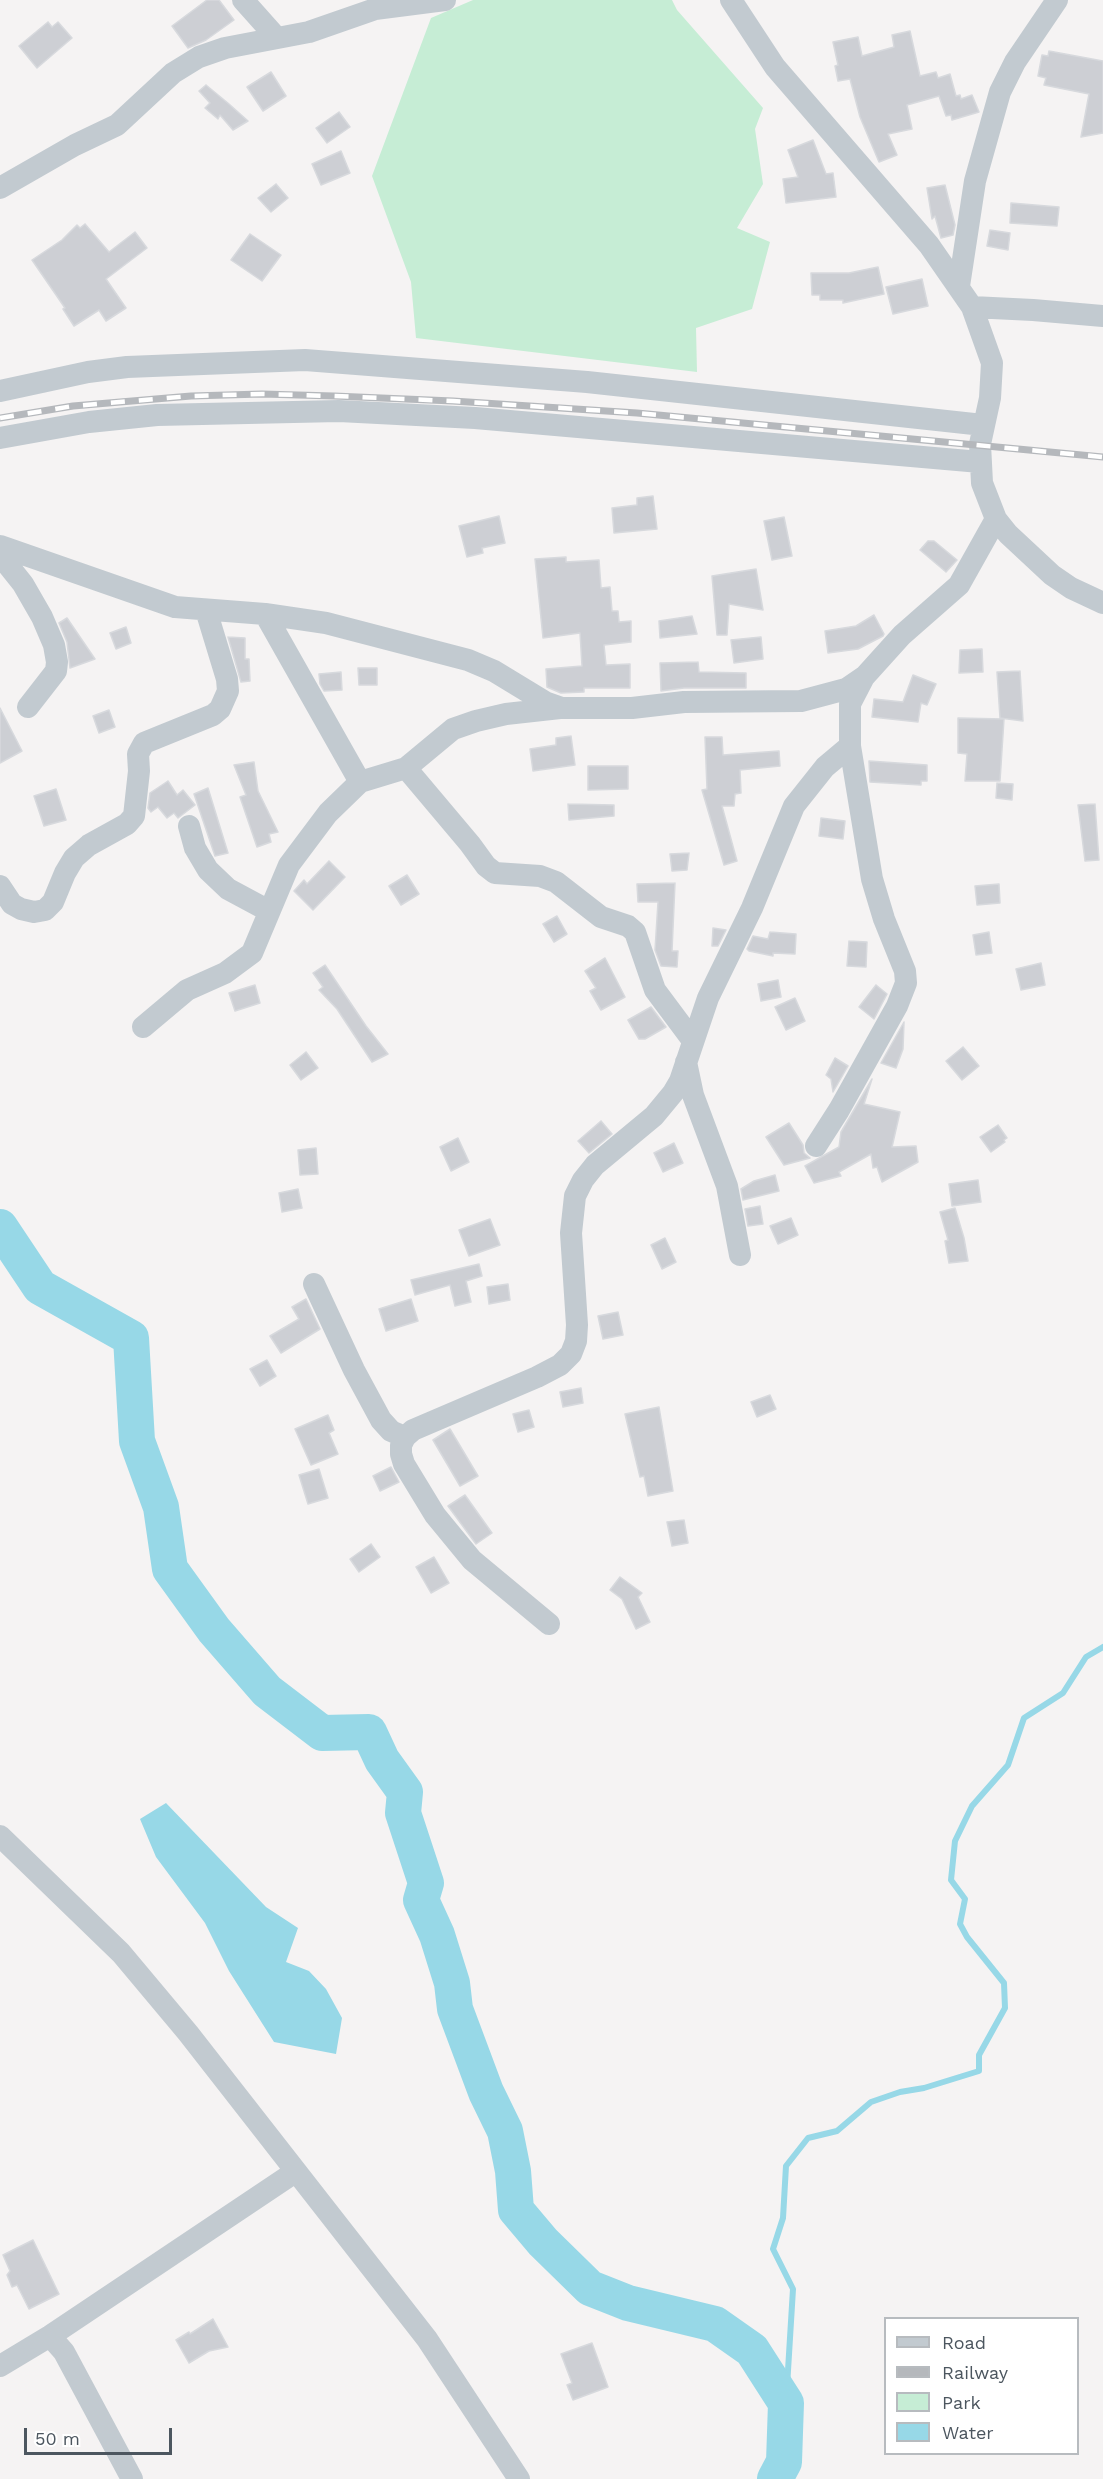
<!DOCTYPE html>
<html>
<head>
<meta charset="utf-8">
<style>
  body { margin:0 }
  #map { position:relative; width:1103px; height:2479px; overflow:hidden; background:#f5f3f3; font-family:"Work Sans",sans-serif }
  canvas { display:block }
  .legend { position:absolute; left:884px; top:2317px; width:195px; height:138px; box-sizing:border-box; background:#fff; border:2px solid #b7bbbf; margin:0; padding:8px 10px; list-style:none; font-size:18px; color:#4c565f }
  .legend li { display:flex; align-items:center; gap:12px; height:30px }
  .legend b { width:30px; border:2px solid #b7bbbf }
  .scale { position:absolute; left:24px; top:2428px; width:148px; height:27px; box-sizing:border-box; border:3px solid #4c565f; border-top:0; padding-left:8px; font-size:18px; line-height:21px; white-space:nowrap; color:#4c565f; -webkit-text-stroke:4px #fff; paint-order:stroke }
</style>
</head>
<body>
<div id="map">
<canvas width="1103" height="2479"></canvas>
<ul class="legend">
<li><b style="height:8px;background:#c2cad0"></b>Road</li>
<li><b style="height:8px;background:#b5b8bc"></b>Railway</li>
<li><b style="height:16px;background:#c6edd5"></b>Park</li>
<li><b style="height:16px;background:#97d8e7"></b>Water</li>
</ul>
<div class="scale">50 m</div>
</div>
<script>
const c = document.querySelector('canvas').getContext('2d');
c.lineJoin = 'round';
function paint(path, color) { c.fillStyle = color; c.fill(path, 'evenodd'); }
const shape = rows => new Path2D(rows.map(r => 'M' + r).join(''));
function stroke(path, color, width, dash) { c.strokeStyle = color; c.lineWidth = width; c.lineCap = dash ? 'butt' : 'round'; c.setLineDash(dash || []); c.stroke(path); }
paint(shape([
  [473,0,672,0,677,10,763,108,755,129,763,184,737,228,770,242,752,309,696,328,697,372,416,338,411,282,372,176,431,18]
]), '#c6edd5');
paint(shape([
  [166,1803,266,1907,298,1928,286,1962,309,1971,326,1989,342,2018,336,2054,274,2042,229,1971,205,1923,156,1857,140,1819]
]), '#97d8e7');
stroke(shape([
  [786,2403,793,2289,773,2249,783,2218,786,2166,808,2138,837,2131,871,2102,900,2092,924,2088,979,2071,979,2055,1005,2008,1004,1983,967,1937,960,1924,965,1899,951,1880,955,1841,972,1806,1008,1765,1024,1718,1063,1693,1086,1657,1103,1647]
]), '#97d8e7', 6);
stroke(shape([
  [0,1227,40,1287,131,1338,137,1441,161,1507,170,1569,214,1630,267,1691,322,1733,369,1732,382,1760,405,1792,403,1813,426,1883,421,1900,437,1935,452,1983,455,2009,486,2092,505,2131,513,2171,516,2210,543,2242,590,2288,628,2303,715,2324,752,2350,786,2403,784,2462,775,2479]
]), '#97d8e7', 36);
const building = shape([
  [207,0,219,0,234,20,206,40,188,48,172,26,207,0],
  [48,22,52,27,58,22,72,38,37,68,19,46,48,22],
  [910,31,920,76,936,72,938,78,950,74,956,96,960,95,961,99,972,95,979,112,952,120,951,115,946,116,939,96,907,105,912,129,888,134,897,155,879,162,860,117,850,79,838,81,835,66,838,65,833,42,858,37,862,56,894,47,892,35,910,31],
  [1049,51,1103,61,1103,133,1081,137,1089,94,1044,85,1046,78,1038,76,1042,55,1048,56,1049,51],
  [271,72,286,96,263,111,247,87,271,72],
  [206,85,229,104,248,121,233,130,220,115,218,119,205,108,210,103,199,91,206,85],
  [339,112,350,127,327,143,316,128,339,112],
  [813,140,826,174,833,173,836,197,786,203,783,179,798,177,788,150,813,140],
  [341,151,350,173,321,185,312,164,341,151],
  [276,184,288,198,271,212,258,198,276,184],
  [945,185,955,225,953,235,941,238,935,216,932,219,927,188,945,185],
  [1011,203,1059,207,1057,226,1010,223,1011,203],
  [85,224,109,252,135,232,147,248,106,279,126,308,106,321,99,310,74,326,63,309,65,308,32,260,62,240,77,225,80,228,85,224],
  [990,230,1010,233,1008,250,987,246,990,230],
  [250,234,281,255,262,281,231,260,250,234],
  [878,267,884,294,843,303,843,300,820,300,820,295,812,295,811,273,849,273,878,267],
  [922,279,928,306,893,314,886,287,922,279],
  [653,496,657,529,614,533,612,508,637,505,637,498,653,496],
  [499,516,505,543,482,548,483,553,467,557,459,526,499,516],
  [784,517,792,556,772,560,764,521,784,517],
  [928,541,934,541,957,560,946,572,920,550,928,541],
  [566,557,566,562,599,560,601,588,610,587,612,611,618,611,619,622,631,621,631,642,604,645,606,665,630,664,630,688,584,688,584,692,561,693,547,687,546,669,582,666,580,633,543,638,535,559,566,557],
  [756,569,763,610,729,604,727,635,717,635,712,576,756,569],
  [874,615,884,634,883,636,858,649,828,653,825,631,856,626,874,615],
  [692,616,697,634,660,638,659,621,692,616],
  [67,618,95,659,70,668,67,642,59,623,67,618],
  [126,627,131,643,116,649,110,633,126,627],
  [228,637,245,638,245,659,249,659,250,681,241,682,228,637],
  [761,637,763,659,734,663,731,640,761,637],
  [982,649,983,672,959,673,960,650,982,649],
  [698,662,699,672,746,673,746,688,684,688,661,691,660,663,698,662],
  [358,668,377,668,377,685,359,685,358,668],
  [1020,671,1023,721,1000,718,997,672,1020,671],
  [341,672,342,690,324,691,320,684,319,674,341,672],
  [913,675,936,684,927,705,921,703,918,722,872,717,874,699,903,702,913,675],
  [0,708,22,751,0,763,0,708],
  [109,710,115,727,99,733,93,716,109,710],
  [958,718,1004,719,1000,781,965,781,967,754,958,753,958,718],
  [571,736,575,765,533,771,530,749,556,745,556,738,571,736],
  [705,737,722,737,723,755,779,751,780,766,740,770,741,793,735,794,734,806,722,806,737,861,724,865,702,790,707,789,705,737],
  [869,761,927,765,927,781,921,781,921,785,870,782,869,761],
  [254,762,258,791,278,832,269,834,271,842,257,847,240,797,246,795,234,765,254,762],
  [588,766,628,766,628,789,588,790,588,766],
  [168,781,177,795,183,790,195,805,178,818,174,813,167,818,158,807,151,812,148,808,150,793,168,781],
  [997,783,1013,784,1012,800,996,798,997,783],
  [208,788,228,853,215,856,194,794,208,788],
  [56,789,66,820,44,826,34,796,56,789],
  [568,804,614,805,614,816,569,820,568,804],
  [1095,804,1099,860,1085,861,1078,805,1095,804],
  [821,818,845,821,843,839,819,836,821,818],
  [689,853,687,870,672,871,670,854,689,853],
  [329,861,345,877,313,910,294,891,304,880,307,884,329,861],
  [407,875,419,894,401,905,389,886,407,875],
  [675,883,672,951,678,951,677,967,661,966,655,950,658,902,638,902,637,884,675,883],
  [999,884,1000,903,977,905,975,886,999,884],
  [557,916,567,934,554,942,543,924,557,916],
  [713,928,726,930,718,946,712,946,713,928],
  [770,932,796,934,795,954,773,953,773,956,749,951,747,949,753,936,768,939,770,932],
  [989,932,992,953,976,955,973,935,989,932],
  [849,941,867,942,866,967,847,966,849,941],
  [605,958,625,997,601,1010,590,991,596,988,585,971,605,958],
  [1041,963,1045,985,1021,990,1016,969,1041,963],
  [325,965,366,1026,388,1054,372,1062,337,1009,319,990,323,987,313,973,325,965],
  [778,980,781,997,761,1001,758,984,778,980],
  [255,985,260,1003,235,1011,229,993,255,985],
  [876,985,887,994,874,1019,859,1007,876,985],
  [795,998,805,1021,786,1030,775,1007,795,998],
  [651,1007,666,1027,645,1039,639,1039,628,1020,651,1007],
  [904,1022,903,1049,896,1068,881,1063,904,1022],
  [963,1047,979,1066,962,1080,946,1061,963,1047],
  [306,1052,318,1068,301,1080,290,1065,306,1052],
  [835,1058,848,1066,833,1092,831,1079,826,1075,835,1058],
  [872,1079,864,1104,900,1112,892,1147,916,1146,918,1162,882,1182,877,1167,873,1168,871,1154,839,1172,841,1176,814,1183,805,1166,839,1147,841,1132,872,1079],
  [601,1121,612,1134,589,1153,578,1141,601,1121],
  [789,1123,803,1145,804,1153,810,1158,784,1165,766,1137,789,1123],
  [998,1125,1007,1138,1004,1140,1005,1142,991,1152,980,1137,998,1125],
  [458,1138,469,1162,451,1171,440,1147,458,1138],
  [674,1143,683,1163,663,1172,654,1153,674,1143],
  [316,1148,318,1174,300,1175,298,1150,316,1148],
  [775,1175,779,1191,743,1200,741,1189,754,1181,775,1175],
  [978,1180,981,1202,952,1206,949,1184,978,1180],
  [298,1189,302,1208,282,1212,279,1193,298,1189],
  [760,1206,763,1224,748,1226,745,1209,760,1206],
  [955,1208,964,1238,968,1261,949,1263,945,1241,948,1240,940,1212,955,1208],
  [791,1218,798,1235,778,1244,770,1226,791,1218],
  [490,1219,500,1245,469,1256,459,1230,490,1219],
  [665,1238,676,1262,662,1269,651,1245,665,1238],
  [479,1264,482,1276,466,1281,471,1302,455,1306,450,1285,415,1295,411,1280,479,1264],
  [508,1284,510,1300,489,1304,487,1287,508,1284],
  [306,1299,320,1329,281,1353,270,1336,299,1319,292,1307,306,1299],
  [411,1299,418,1321,386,1331,379,1309,411,1299],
  [618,1312,623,1335,603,1339,598,1316,618,1312],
  [267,1360,276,1376,260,1386,250,1369,267,1360],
  [581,1388,583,1403,563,1407,560,1392,581,1388],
  [770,1395,776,1409,757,1417,751,1402,770,1395],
  [659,1407,673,1491,648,1496,644,1476,640,1477,625,1414,659,1407],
  [529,1410,534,1427,518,1432,513,1414,529,1410],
  [328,1415,334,1430,329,1433,338,1454,311,1465,295,1429,328,1415],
  [450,1429,478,1476,460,1486,433,1440,450,1429],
  [391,1467,399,1482,380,1491,373,1476,391,1467],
  [319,1469,328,1498,308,1504,299,1475,319,1469],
  [465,1495,492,1533,476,1544,448,1506,465,1495],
  [684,1520,688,1543,672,1546,667,1522,684,1520],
  [371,1544,380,1557,359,1572,350,1559,371,1544],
  [434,1557,449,1583,431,1593,416,1567,434,1557],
  [620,1577,642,1593,638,1597,650,1622,636,1629,622,1599,610,1590,620,1577],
  [33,2240,59,2294,29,2309,17,2285,12,2287,7,2275,10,2271,3,2255,33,2240],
  [213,2319,228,2347,209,2351,189,2363,176,2340,189,2332,190,2334,213,2319],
  [592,2343,608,2387,573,2400,567,2385,572,2383,561,2354,592,2343]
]);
paint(building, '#cdcfd4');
stroke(building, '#d7d9dd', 1.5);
stroke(shape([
  [243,0,276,37],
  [731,0,775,67,929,245,972,307,992,363,990,398,980,444,982,483,996,519,1008,534,1052,575,1071,588,1103,603],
  [0,188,75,145,117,125,173,73,199,57,225,48,309,32,375,9,445,0],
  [959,286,975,181,1000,92,1015,62,1057,0],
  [972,307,1033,310,1103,316],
  [0,391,88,372,127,367,305,360,587,382,983,425],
  [0,438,89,422,157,415,339,411,475,418,980,462],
  [0,546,175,607,265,614,326,623,468,660,494,671,545,702,562,708,632,708,684,702,801,701,846,689,865,676,902,635,959,585,996,519],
  [0,555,23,584,42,617,54,645,57,662,56,671,28,707],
  [265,614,360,782],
  [406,768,470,844,486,866,495,873,540,876,556,882,601,917,628,926,635,932,655,990,693,1041],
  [189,826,195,848,208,870,228,889,269,911],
  [0,886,12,904,21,909,34,912,45,910,53,902,65,873,74,858,89,845,127,824,134,816,139,771,138,754,144,743,213,715,220,709,228,691,227,679,206,610],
  [143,1027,187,990,225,973,252,953,289,865,328,813,360,782,406,768,453,729,476,721,506,714,560,708],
  [686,1062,693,1095,727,1186,740,1255],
  [816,1146,839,1110,897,1006,906,983,905,971,884,919,872,879,850,746,850,704,864,677],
  [314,1284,354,1370,381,1420,391,1431,405,1437],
  [549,1624,472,1560,435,1515,404,1464,401,1454,401,1445,405,1437,413,1430,537,1377,560,1365,571,1354,576,1341,577,1325,571,1233,575,1196,583,1180,595,1165,654,1116,673,1093,680,1081,708,998,752,908,794,806,825,767,850,746],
  [0,1836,121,1953,188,2033,427,2339,519,2479],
  [50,2336,64,2352,132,2479],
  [0,2366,50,2336,295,2172]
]), '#c2cad0', 22);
const rail = shape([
  [0,418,73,406,191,396,262,394,334,396,453,401,637,413,1103,457]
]);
stroke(rail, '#b5b8bc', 7);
stroke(rail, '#fff', 4.5, [14]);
</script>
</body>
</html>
